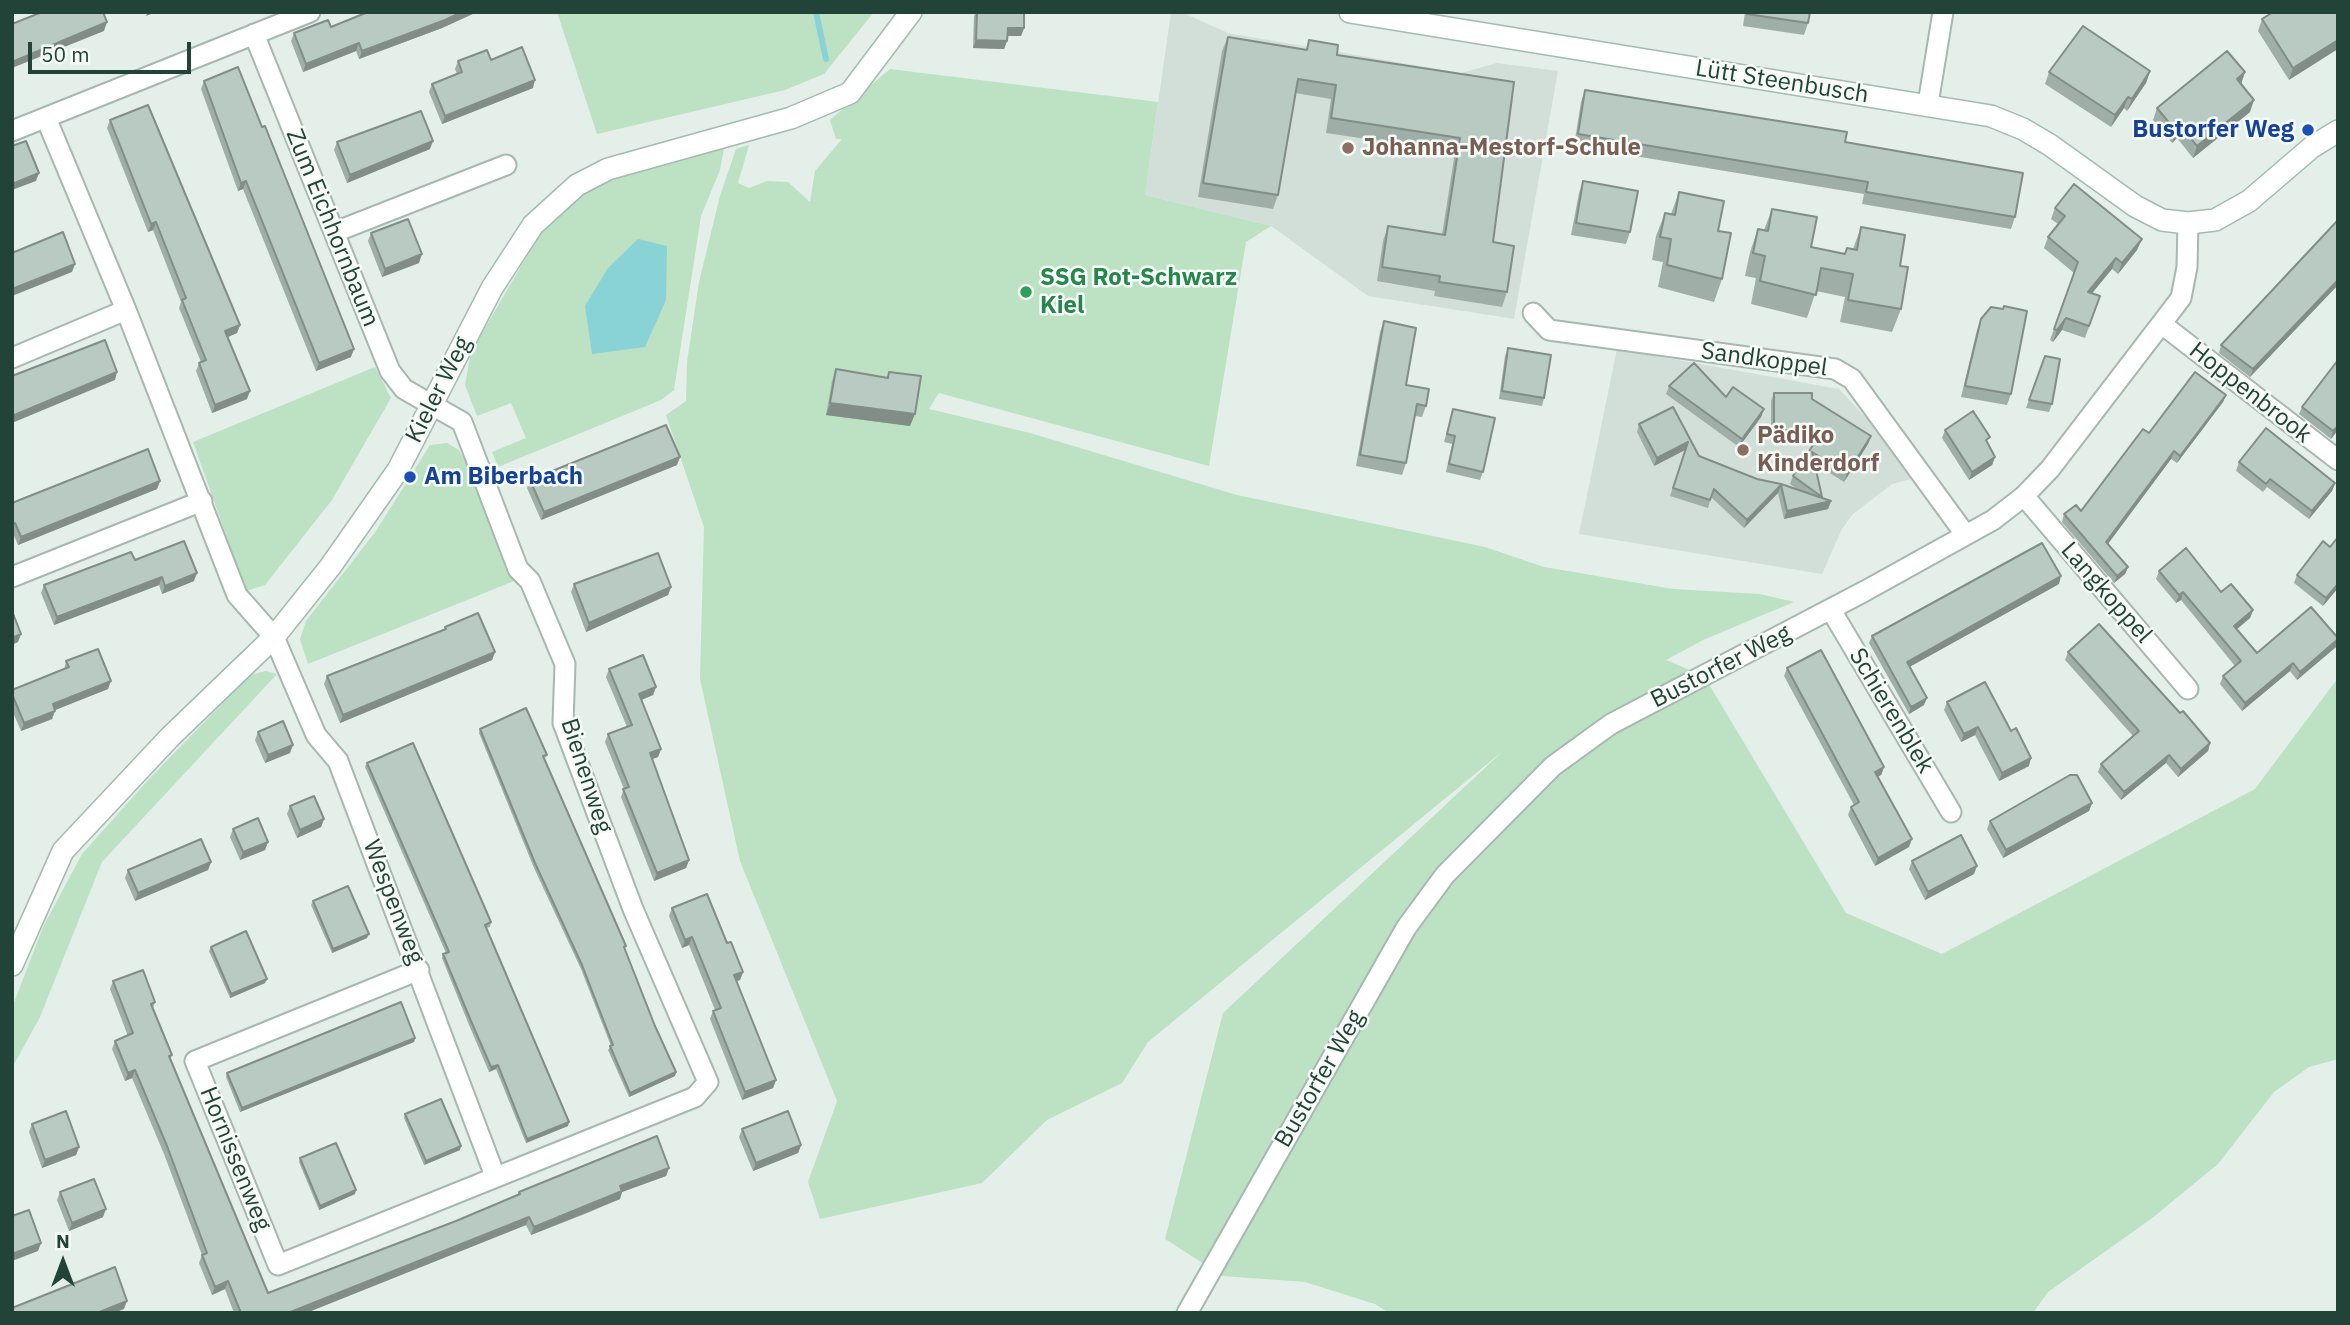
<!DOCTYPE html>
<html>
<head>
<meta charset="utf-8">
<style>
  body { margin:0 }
  #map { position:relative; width:2350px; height:1325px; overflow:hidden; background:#e4efe9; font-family:"IBM Plex Sans",sans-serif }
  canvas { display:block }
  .frame { position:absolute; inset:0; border:14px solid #224337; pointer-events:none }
  .north { position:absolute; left:28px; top:1227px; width:70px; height:70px; -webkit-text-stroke:5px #f6fbf8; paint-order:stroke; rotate:0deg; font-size:19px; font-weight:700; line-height:28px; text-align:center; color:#224337 }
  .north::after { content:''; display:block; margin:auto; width:24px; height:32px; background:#224337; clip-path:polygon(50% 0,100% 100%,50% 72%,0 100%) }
  .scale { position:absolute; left:28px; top:42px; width:163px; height:32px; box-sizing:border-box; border:4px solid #224337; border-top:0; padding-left:9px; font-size:21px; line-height:24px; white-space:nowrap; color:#224337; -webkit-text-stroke:5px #f6fbf8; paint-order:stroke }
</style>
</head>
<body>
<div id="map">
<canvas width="2350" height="1325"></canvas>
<div class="frame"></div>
<div class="north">N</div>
<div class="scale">50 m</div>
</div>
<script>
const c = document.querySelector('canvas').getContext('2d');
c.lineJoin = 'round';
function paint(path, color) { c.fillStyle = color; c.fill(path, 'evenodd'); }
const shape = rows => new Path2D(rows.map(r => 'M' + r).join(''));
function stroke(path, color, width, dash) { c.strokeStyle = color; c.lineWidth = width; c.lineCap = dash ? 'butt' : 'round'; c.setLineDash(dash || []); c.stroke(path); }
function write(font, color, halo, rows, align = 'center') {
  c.font = font + ' "IBM Plex Sans",sans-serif'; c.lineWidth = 5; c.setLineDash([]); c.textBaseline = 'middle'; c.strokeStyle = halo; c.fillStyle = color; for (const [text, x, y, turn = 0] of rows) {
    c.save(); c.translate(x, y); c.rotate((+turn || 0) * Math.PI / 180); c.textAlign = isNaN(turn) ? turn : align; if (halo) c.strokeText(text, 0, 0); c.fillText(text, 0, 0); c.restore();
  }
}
paint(shape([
  [1171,12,1181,12,1228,33,1461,73,1497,63,1558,71,1514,319,1368,296,1271,226,1145,195],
  [1617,349,1839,389,1869,421,1911,479,1892,484,1853,514,1842,529,1822,574,1579,534]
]), '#d2dfd8');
paint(shape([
  [557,12,874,12,824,74,785,90,597,134],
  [890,69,1158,102,1145,195,1271,226,1246,242,1209,466,939,393,929,409,1030,433,1237,495,1485,547,1544,567,1673,589,1760,594,1794,602,1703,640,1666,660,1704,676,1846,913,1942,954,2255,789,2338,678,2338,1059,2309,1067,2274,1092,2218,1164,2151,1219,2048,1292,2033,1313,1389,1313,1375,1304,1305,1282,1223,1276,1165,1239,1223,1013,1503,751,1148,1042,1122,1083,1047,1120,982,1183,820,1219,808,1182,837,1101,740,861,700,679,704,527,666,415,686,401,687,362,699,282,720,196,736,149,749,145,738,183,749,188,767,181,788,182,810,202,815,171,842,139,836,139,830,120],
  [724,149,720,170,701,216,674,390,661,400,498,467,492,452,526,438,511,403,477,416,465,385,471,352,541,232,571,199,607,178,667,159],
  [375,367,391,398,332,500,265,585,246,591,193,442],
  [447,443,459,450,473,475,514,581,308,664,300,639,306,621,376,531,430,445],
  [266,671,277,674,102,862,40,1017,12,1068,12,1008,43,927,82,854,150,778,250,675]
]), '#bce1c3');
paint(shape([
  [638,239,667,246,666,300,645,347,592,354,585,306,608,268]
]), '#89d3d7');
stroke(shape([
  [816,12,826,59]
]), '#89d3d7', 6);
const street = shape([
  [254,34,390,371,404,389,462,422,518,569,530,581,565,664,563,723,633,909,708,1082,695,1097,278,1265,195,1061,419,970],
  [1928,104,1943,12],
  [46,118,126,310,237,595,274,637,316,735,338,761,495,1176],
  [12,131,310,12],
  [335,232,506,165],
  [1533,313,1549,330,1835,369,1852,379,1965,534],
  [2163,325,2338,460],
  [12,358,126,310],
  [2024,496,2188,689],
  [12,577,202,501],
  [1831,610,1951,812],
  [1187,1313,1406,928,1445,875,1553,766,1611,724,1865,591,1993,520,2024,496,2050,469,2181,298,2187,267,2188,223]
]);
const secondary = shape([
  [1350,12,1991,116,2023,129,2050,145,2135,206,2162,220,2188,223,2215,220,2249,201,2312,147,2338,131],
  [12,965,63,851,170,737,274,637,330,567,398,470,492,288,533,225,577,185,608,169,791,118,850,93,911,12]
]);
stroke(street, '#a6b8b0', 23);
stroke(secondary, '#a2bcb0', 24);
stroke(street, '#fff', 19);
stroke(secondary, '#fff', 21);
paint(shape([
  [368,12,477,12,442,28,359,59,356,51,303,72,291,41,294,33,331,27],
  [976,12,1024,12,1024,28,1021,36,1007,36,1007,41,1004,49,973,48,974,16],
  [1745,12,1810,12,1808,23,1804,35,1743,26],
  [2338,12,2289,80,2258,31,2262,19],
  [1228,37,1306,50,1309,40,1337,55,1514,82,1493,242,1507,292,1502,307,1434,296,1435,291,1377,281,1383,241,1388,226,1442,235,1455,152,1326,133,1331,99,1295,93,1278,195,1273,209,1198,197,1222,51],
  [491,60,533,88,442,124,429,92,432,84,457,74,455,69,458,61],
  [2150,71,2146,83,2127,111,2124,108,2111,127,2045,84,2049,72],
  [2245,72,2241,84,2250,112,2193,158,2177,138,2172,143,2153,120,2157,108],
  [204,81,351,357,316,371,243,189,238,191,201,89],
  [1585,90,1845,142,2015,217,2011,229,1862,204,1864,194,1574,146,1581,102],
  [110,120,240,325,237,333,228,337,247,399,212,413,196,371,199,363,201,362,179,308,181,302,153,230,148,232,107,128],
  [337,142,430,149,347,183,334,150],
  [1583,181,1630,232,1626,244,1571,235,1579,193],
  [1679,192,1718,231,1722,279,1714,302,1658,287,1663,262,1652,260,1656,236,1665,213,1671,214],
  [2055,208,2142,239,2137,250,2118,274,2112,269,2092,293,2100,296,2085,338,2062,330,2053,342,2050,340,2074,273,2044,248,2048,237,2058,224,2051,219],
  [1772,209,1811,247,1844,254,1847,248,1853,249,1861,227,1900,266,1901,309,1892,332,1840,322,1845,297,1816,291,1807,318,1751,304,1756,278,1745,276,1750,252,1758,229,1764,230],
  [2338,220,2338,285,2250,377,2219,353,2221,345],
  [371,233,419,263,382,277,368,241],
  [1981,319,2011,394,2007,405,1961,397,1977,330],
  [1384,321,1406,385,1426,406,1422,417,1415,416,1406,463,1402,475,1356,466,1380,332],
  [1508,348,1544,398,1542,406,1499,399,1505,356],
  [2045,356,2052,404,2049,412,2026,408],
  [836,369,887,378,889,372,910,426,826,415,832,381],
  [1669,386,1726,397,1764,409,1761,417,1739,447,1666,394],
  [1774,393,1812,399,1871,436,1868,444,1844,482,1814,463,1821,497,1831,501,1828,509,1784,519,1778,493,1744,528,1711,497,1708,508,1670,496,1685,450,1654,466,1637,432,1639,424,1699,456,1757,479,1798,490,1790,484,1793,476,1817,439,1771,438,1771,401],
  [2226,395,2223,402,2177,463,2171,459,2108,544,2128,567,2125,574,2114,583,2062,522,2064,514,2081,511,2149,433],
  [2302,407,2338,430,2331,439,2299,414],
  [1453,409,1483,472,1480,480,1446,472,1452,444,1444,442],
  [1945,430,1987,444,1995,457,1992,465,1969,480,1942,438],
  [2239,462,2335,483,2332,491,2309,519,2267,487,2263,492,2236,471],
  [677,465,541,520,527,488,530,480],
  [160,481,157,489,18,545,12,531,12,503],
  [135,560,194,581,162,594,159,585,54,625,41,593,44,585],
  [2159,571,2221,592,2253,610,2250,618,2237,629,2257,653,2338,638,2336,647,2297,680,2290,671,2242,711,2220,684,2223,676,2235,666,2181,600,2176,603,2156,579],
  [2297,575,2338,588,2323,606,2294,583],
  [574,584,671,587,668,595,586,632,571,592],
  [2059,584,1909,667,1924,705,1909,714,1869,643,1872,636],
  [445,627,495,652,492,660,340,723,324,684,327,676,444,630],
  [2068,652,2180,713,2210,743,2208,751,2178,777,2166,763,2121,800,2098,772,2101,764,2133,736,2065,660],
  [66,661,108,689,55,710,52,719,21,731,12,710,12,690,64,670],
  [1787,668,1884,767,1881,775,1878,777,1909,847,1875,866,1848,815,1851,807,1854,805,1784,676],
  [609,669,656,687,653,695,642,700,661,749,658,757,652,759,689,860,686,868,654,881,621,797,624,789,605,742,608,734,627,727,606,677],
  [1947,702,2029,766,1999,781,1975,735,1961,742,1944,710],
  [480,729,547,755,544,759,625,950,655,1026,676,1072,675,1076,629,1097,608,1050,611,1046,581,969,534,868,479,733],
  [258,732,290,753,265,763,255,740],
  [367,763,491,922,490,927,486,928,568,1126,526,1143,496,1069,489,1072,469,1025,442,958,443,954,446,953,365,767],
  [2092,803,2089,811,2003,858,1987,829,1990,821],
  [290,806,324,819,321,827,297,838,287,814],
  [233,829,268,842,265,850,240,860,230,837],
  [1912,861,1974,874,1925,900,1909,869],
  [211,862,208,870,135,901,125,878,128,870],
  [313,901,367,938,332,953,311,905],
  [672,908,727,943,743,972,740,980,736,981,776,1080,773,1088,742,1100,710,1019,713,1011,715,1010,689,945,682,948,669,916],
  [211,947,265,983,230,998,209,951],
  [113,981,155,1002,153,1008,172,1055,170,1059,268,1293,456,1221,517,1195,519,1192,669,1168,666,1176,622,1192,620,1199,585,1214,531,1235,526,1225,306,1313,234,1313,225,1289,212,1295,199,1263,202,1255,164,1154,132,1078,125,1081,112,1049,115,1041,128,1036,110,989],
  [415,1038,414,1042,240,1112,226,1077,227,1073],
  [405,1114,460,1150,424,1165,404,1118],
  [32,1124,79,1147,76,1155,42,1168,29,1132],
  [742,1129,801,1145,798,1153,753,1171,739,1137],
  [300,1158,355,1194,319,1210,299,1162],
  [60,1192,103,1217,69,1231,57,1200]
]), '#9faea7');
paint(shape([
  [148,12,156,12,146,16],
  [462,12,477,12,442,28,359,59,362,51],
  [107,22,104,31,12,68,12,62],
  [1008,28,1024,28,1021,36,1005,36],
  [976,40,1007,41,1004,49,973,48],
  [2338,40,2338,49,2289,80,2293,68],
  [359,43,356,51,303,72,306,64],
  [2150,71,2146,83,2127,111,2132,99],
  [2245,72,2241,84,2237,79],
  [535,80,533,88,442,124,445,116],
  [2128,97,2124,108,2111,127,2115,115],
  [2254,100,2250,112,2193,158,2197,146],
  [2181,126,2177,138,2172,143,2176,131],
  [433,141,430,149,347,183,350,175],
  [39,173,36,181,12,190,12,184],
  [246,181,243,189,238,191,241,183],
  [156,222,153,230,148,232,151,224],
  [2142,239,2137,250,2118,274,2122,263],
  [422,254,419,263,382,277,385,269],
  [2116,258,2112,269,2084,303,2088,292],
  [75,264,72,272,12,296,12,289],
  [2338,280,2338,285,2250,377,2253,369],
  [2066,318,2062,330,2053,342,2057,330],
  [240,325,237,333,223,339,225,331],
  [354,349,351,357,316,371,319,363],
  [117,372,115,380,12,423,12,416],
  [250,391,247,399,212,413,215,405],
  [2226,395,2223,402,2177,463,2180,456],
  [830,403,915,414,910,426,826,415],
  [1764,409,1761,417,1739,447,1742,439],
  [2338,426,2338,430,2331,439,2333,431],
  [1774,430,1822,431,1819,439,1771,438],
  [1871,436,1868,444,1844,482,1847,474],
  [1688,442,1685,450,1654,466,1657,458],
  [2174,451,2171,459,2104,549,2106,542],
  [680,457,677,465,541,520,544,512],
  [1995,457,1992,465,1969,480,1972,472],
  [160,481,157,489,18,545,21,537],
  [2335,483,2332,491,2309,519,2312,511],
  [1781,485,1778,493,1744,528,1747,520],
  [1831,501,1828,509,1784,519,1787,511],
  [2128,567,2125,574,2114,583,2117,576],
  [197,573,194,581,162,594,165,586],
  [2061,576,2059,584,1904,670,1907,662],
  [162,577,159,585,54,625,57,617],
  [2338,584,2338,588,2323,606,2326,598],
  [671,587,668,595,586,632,589,623],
  [2183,592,2181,600,2176,603,2179,595],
  [2253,610,2250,618,2231,634,2234,626],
  [21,634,18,642,12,645,12,638],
  [2338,639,2336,647,2297,680,2300,672],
  [495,652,492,660,340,723,343,715],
  [2293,663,2290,671,2242,711,2245,703],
  [111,681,108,689,50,712,53,704],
  [656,687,653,695,636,702,639,694],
  [1927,698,1924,705,1909,714,1911,707],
  [55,711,52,719,21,731,24,723],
  [1978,727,1975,735,1961,742,1964,734],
  [2210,743,2208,751,2178,777,2181,769],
  [293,745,290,753,265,763,268,755],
  [661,749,658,757,647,761,650,753],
  [2169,755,2166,763,2121,800,2124,792],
  [2031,758,2029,766,1999,781,2002,773],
  [1884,767,1881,775,1872,780,1875,772],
  [2092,803,2089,811,2003,858,2006,850],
  [324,819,321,827,297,838,300,830],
  [1912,839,1909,847,1875,866,1878,858],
  [268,842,265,850,240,860,243,852],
  [689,860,686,868,654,881,657,873],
  [211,862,208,870,135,901,138,893],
  [1977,866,1974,874,1925,900,1928,892],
  [369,934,367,938,332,953,333,949],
  [692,937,689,945,682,948,685,940],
  [743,972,740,980,731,983,734,975],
  [267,979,265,983,230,998,231,994],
  [415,1038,414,1042,240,1112,242,1108],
  [498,1065,496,1069,489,1072,491,1067],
  [135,1070,132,1078,125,1081,128,1073],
  [676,1072,675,1076,629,1097,630,1093],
  [776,1080,773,1088,742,1100,745,1092],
  [569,1122,568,1126,526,1143,527,1139],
  [801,1145,798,1153,753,1171,756,1163],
  [461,1146,460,1150,424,1165,426,1161],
  [79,1147,76,1155,42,1168,45,1160],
  [669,1168,666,1176,622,1192,620,1199,531,1235,534,1227,620,1186],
  [356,1190,355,1194,319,1210,320,1206],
  [106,1209,103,1217,69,1231,72,1223],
  [529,1217,526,1225,306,1313,288,1313],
  [41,1243,38,1251,12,1261,12,1254],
  [228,1281,225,1289,212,1295,215,1287],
  [127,1301,124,1309,114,1313,97,1313]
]), '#828d88');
const building = shape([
  [42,12,103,12,107,22,12,62,12,24,42,12],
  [368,12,462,12,445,20,362,51,359,43,306,64,294,33,328,20,331,27,368,12],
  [977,12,1024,12,1024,28,1008,28,1007,41,976,40,977,12],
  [1748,12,1810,12,1808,23,1747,14,1748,12],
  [2273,12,2338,12,2338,40,2293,68,2262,19,2273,12],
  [2083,26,2150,71,2132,99,2128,97,2115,115,2049,72,2083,26],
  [1228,37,1307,50,1309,40,1338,45,1337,55,1514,82,1493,242,1514,246,1507,292,1439,282,1440,276,1382,267,1388,226,1445,235,1460,138,1331,118,1336,85,1298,79,1278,195,1203,183,1228,37],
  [522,47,535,80,445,116,432,84,462,72,458,61,487,50,491,60,522,47],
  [2227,51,2245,72,2237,79,2254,100,2197,146,2181,126,2176,131,2157,108,2227,51],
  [238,67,262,127,265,126,354,349,319,363,246,181,241,183,204,81,238,67],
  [1585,90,1847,132,1845,142,2023,173,2015,217,1866,192,1868,182,1578,134,1585,90],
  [148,105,240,325,225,331,250,391,215,405,199,363,206,360,182,300,186,298,156,222,151,224,110,120,148,105],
  [421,111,433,141,350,175,337,142,421,111],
  [26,141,39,173,12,184,12,146,26,141],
  [1583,181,1638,191,1630,232,1576,223,1583,181],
  [2074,184,2142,239,2122,263,2116,258,2088,292,2100,296,2089,326,2066,318,2057,330,2054,329,2078,262,2048,237,2065,216,2055,208,2074,184],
  [1679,192,1724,201,1718,231,1731,233,1722,279,1667,265,1671,239,1660,237,1665,213,1675,215,1679,192],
  [1772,209,1817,217,1811,247,1845,254,1847,248,1857,250,1861,227,1905,235,1900,266,1908,267,1901,309,1848,300,1853,274,1821,268,1816,295,1760,281,1765,256,1753,253,1758,229,1768,231,1772,209],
  [408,219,422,254,385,269,371,233,408,219],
  [2338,220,2338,280,2253,369,2221,345,2338,220],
  [63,232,75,264,12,289,12,253,63,232],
  [2004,306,2027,311,2011,394,1965,386,1981,319,1991,307,2003,309,2004,306],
  [1384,321,1416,328,1406,385,1429,389,1426,406,1417,404,1406,463,1360,455,1384,321],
  [105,340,117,372,12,416,12,376,105,340],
  [1508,348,1551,355,1544,398,1502,391,1508,348],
  [2045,356,2060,359,2052,404,2029,400,2045,356],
  [2338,360,2338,426,2333,431,2302,407,2338,360],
  [1694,363,1726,397,1733,387,1764,409,1742,439,1669,386,1694,363],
  [836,369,888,378,889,372,921,376,915,414,830,403,836,369],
  [2195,372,2226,395,2180,456,2174,451,2106,542,2128,567,2117,576,2064,514,2076,505,2081,511,2143,429,2149,433,2195,372],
  [1774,393,1812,393,1812,399,1871,436,1847,474,1812,452,1822,497,1793,476,1822,431,1774,430,1774,393],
  [1673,407,1699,456,1757,479,1781,484,1831,501,1787,511,1781,485,1747,520,1714,489,1710,500,1673,488,1688,442,1657,458,1639,424,1673,407],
  [1453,409,1495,418,1483,472,1449,464,1455,436,1447,434,1453,409],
  [1973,411,1990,437,1986,440,1995,457,1972,472,1945,430,1973,411],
  [666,425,680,457,544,512,530,480,666,425],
  [2266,428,2335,483,2312,511,2270,479,2266,484,2239,462,2266,428],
  [148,449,160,481,21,537,15,523,12,524,12,503,148,449],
  [2338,537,2338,584,2326,598,2297,575,2323,541,2330,547,2338,537],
  [184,541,197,573,165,586,162,577,57,617,44,585,131,552,135,560,184,541],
  [2042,543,2061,576,1907,662,1927,698,1911,707,1872,636,2042,543],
  [2186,548,2221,592,2231,584,2253,610,2234,626,2257,653,2311,607,2338,638,2338,639,2300,672,2293,663,2245,703,2223,676,2241,661,2183,592,2179,595,2159,571,2186,548],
  [658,553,671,587,589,623,574,584,658,553],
  [12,611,21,634,12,638,12,611],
  [478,613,495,652,343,715,327,676,446,629,445,627,478,613],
  [2099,624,2180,713,2183,711,2210,743,2181,769,2169,755,2124,792,2101,764,2139,731,2068,652,2099,624],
  [98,649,111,681,53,704,55,711,24,723,12,694,12,690,69,667,66,661,98,649],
  [1821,650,1884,767,1875,772,1912,839,1878,858,1851,807,1859,802,1787,668,1821,650],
  [643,655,656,687,639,694,661,749,650,753,689,860,657,873,623,789,629,787,608,734,632,725,609,669,643,655],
  [1985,682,2011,731,2016,728,2031,758,2002,773,1978,727,1964,734,1947,702,1985,682],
  [526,708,547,755,543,756,626,946,624,947,655,1026,676,1072,630,1093,610,1046,613,1045,582,965,535,863,480,729,526,708],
  [283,721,293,745,268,755,258,732,283,721],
  [413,743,491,922,485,925,569,1122,527,1139,498,1065,491,1067,471,1021,443,954,449,952,367,763,413,743],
  [2070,775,2077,775,2092,803,2006,850,1990,821,2070,775],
  [314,796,324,819,300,830,290,806,314,796],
  [258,818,268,842,243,852,233,829,258,818],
  [1961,835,1977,866,1928,892,1912,861,1961,835],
  [201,839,211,862,138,893,128,870,201,839],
  [348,886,369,934,333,949,313,901,348,886],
  [707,894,727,943,731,942,743,972,734,975,776,1080,745,1092,713,1011,721,1008,692,937,685,940,672,908,707,894],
  [246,931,267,979,231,994,211,947,246,931],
  [143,970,155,1002,151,1004,172,1055,169,1056,268,1293,456,1221,520,1194,519,1192,657,1136,669,1168,620,1186,622,1191,534,1227,529,1217,288,1313,241,1313,228,1281,215,1287,202,1255,207,1253,167,1146,135,1070,128,1073,115,1041,133,1033,113,981,143,970],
  [401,1002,415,1038,242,1108,227,1073,401,1002],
  [441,1099,461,1146,426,1161,405,1114,441,1099],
  [66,1111,79,1147,45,1160,32,1124,66,1111],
  [788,1111,801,1145,756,1163,742,1129,788,1111],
  [336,1143,356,1190,320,1206,300,1158,336,1143],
  [94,1179,106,1209,72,1223,60,1192,94,1179],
  [29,1210,41,1243,12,1254,12,1216,29,1210],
  [115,1267,127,1301,97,1313,12,1313,12,1308,115,1267]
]);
paint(building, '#b9cac2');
stroke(building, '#828d88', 2);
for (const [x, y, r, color] of [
  [2308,130,7,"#1a4fb4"],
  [1348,148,7,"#8d6e63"],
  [1026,292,7,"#2e9e5b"],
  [1743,450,7,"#8d6e63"],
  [410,477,7,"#1a4fb4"]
]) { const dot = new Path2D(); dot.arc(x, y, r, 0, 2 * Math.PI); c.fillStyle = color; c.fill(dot); stroke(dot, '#f6fbf8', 2.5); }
write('24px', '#224337', '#f6fbf8', [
  ["Lütt Steenbusch",1782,82,9],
  ["Zum Eichhornbaum",332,228,68],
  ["Sandkoppel",1764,360,8],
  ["Kieler Weg",439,390,-63],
  ["Hoppenbrook",2250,393,38],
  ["Langkoppel",2106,593,49],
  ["Bustorfer Weg",1721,667,-27],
  ["Schierenblek",1891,711,59],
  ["Bienenweg",586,776,72],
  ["Wespenweg",393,902,69],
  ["Bustorfer Weg",1320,1079,-60],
  ["Hornissenweg",235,1159,68]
]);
write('bold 24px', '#164399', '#f6fbf8', [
  ["Bustorfer Weg",2294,130],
  ["Am Biberbach",424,477,"left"]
], 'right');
write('bold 24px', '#785e54', '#f6fbf8', [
  ["Johanna-Mestorf-Schule",1362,148],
  ["Pädiko",1757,436],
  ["Kinderdorf",1757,464]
], 'left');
write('bold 24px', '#27864d', '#f6fbf8', [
  ["SSG Rot-Schwarz",1040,278],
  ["Kiel",1040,306]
], 'left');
</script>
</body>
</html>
